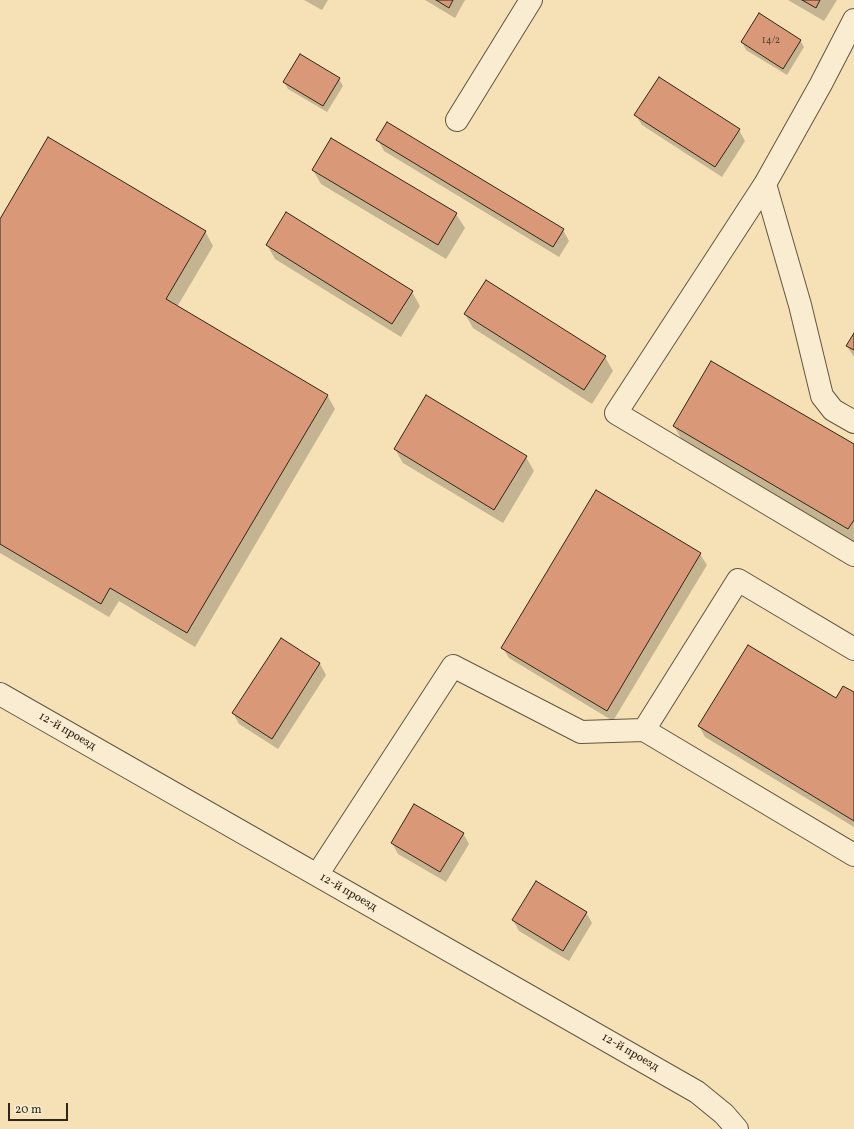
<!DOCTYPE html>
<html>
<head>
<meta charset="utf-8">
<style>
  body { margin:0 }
  #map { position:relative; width:854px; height:1129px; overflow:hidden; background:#f6e1b6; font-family:Vollkorn,serif }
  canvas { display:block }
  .scale { position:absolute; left:8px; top:1103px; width:60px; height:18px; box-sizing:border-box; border:2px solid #322619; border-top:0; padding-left:5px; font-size:12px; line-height:14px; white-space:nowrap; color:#322619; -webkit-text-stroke:3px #f9ecd0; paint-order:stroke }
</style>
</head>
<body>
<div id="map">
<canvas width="854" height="1129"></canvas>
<div class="scale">20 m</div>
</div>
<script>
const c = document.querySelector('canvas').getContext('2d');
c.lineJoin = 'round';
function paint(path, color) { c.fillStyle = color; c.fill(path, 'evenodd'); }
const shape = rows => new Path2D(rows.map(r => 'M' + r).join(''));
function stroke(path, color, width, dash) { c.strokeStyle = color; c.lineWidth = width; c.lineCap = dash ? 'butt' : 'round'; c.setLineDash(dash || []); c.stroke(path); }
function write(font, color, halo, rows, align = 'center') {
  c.font = font + ' Vollkorn,serif'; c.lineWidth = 4; c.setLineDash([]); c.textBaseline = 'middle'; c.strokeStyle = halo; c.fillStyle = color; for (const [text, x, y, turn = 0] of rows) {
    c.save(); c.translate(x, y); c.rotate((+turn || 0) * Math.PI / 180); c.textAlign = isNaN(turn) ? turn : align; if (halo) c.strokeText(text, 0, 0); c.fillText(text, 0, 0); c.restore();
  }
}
paint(shape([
  [304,0,328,0,322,10],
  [425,0,465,0,455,18],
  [788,0,837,0,824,21],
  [800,40,804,47,787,75,746,50,742,42],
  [300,55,339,79,343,86,327,112,288,89,284,82],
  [636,115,739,130,745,141,722,177,642,125],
  [378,140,563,230,569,241,559,257,384,151],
  [313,170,456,214,465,228,446,259,321,184],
  [0,221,205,231,213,246,177,307,327,395,335,409,195,647,119,601,109,617,0,553],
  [267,245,412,292,420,306,401,337,275,259],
  [465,314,605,357,613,371,592,404,473,328],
  [854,335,854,357,847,346],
  [674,426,854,446,854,541,682,440],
  [395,449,526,457,534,471,503,523,403,463],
  [596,492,700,554,707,565,613,721,509,658,503,648],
  [281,639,320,664,326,675,278,749,239,724,233,713],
  [854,693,854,827,705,737,699,726,836,700],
  [463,833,469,844,446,882,398,854,392,843],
  [586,912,592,923,569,961,519,931,513,920]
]), '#0003');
const building = shape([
  [436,0,453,0,449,8,436,0],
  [802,0,820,0,816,8,802,0],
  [759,13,801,40,783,69,741,42,759,13],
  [300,54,340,78,323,106,283,82,300,54],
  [659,77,740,129,715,167,634,115,659,77],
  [387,122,564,229,553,247,376,140,387,122],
  [48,137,206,231,166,299,328,395,187,633,110,588,101,604,0,544,0,219,48,137],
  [331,138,457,213,438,245,312,170,331,138],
  [286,212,413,291,392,324,266,245,286,212],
  [486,280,606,356,584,390,464,314,486,280],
  [854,333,854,350,846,346,854,333],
  [711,361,854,444,854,520,848,529,673,426,711,361],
  [426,395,527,456,494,510,394,449,426,395],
  [596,490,701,553,607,711,501,648,596,490],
  [281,638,320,663,272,739,232,713,281,638],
  [748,645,836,698,843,686,854,692,854,821,698,726,748,645],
  [414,804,464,833,440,872,391,843,414,804],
  [536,881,587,912,563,951,512,920,536,881]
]);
paint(building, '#d99877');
stroke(building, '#322619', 1);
const minor = shape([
  [854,20,821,84,765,184,800,305,822,396,833,410,854,422],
  [457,120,531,0],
  [765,184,616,413,854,555],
  [854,649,738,580,644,730,854,855],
  [0,694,697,1092,724,1114,737,1129],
  [317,875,453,666,581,732,644,730]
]);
stroke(minor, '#635540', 24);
stroke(minor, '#f9ecd0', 22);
write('10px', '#5c4230', null, [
  ["14/2",771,41]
]);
write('12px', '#322619', '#f9ecd0', [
  ["12-й проезд",67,732,30],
  ["12-й проезд",348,893,30],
  ["12-й проезд",630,1053,30]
]);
</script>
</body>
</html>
